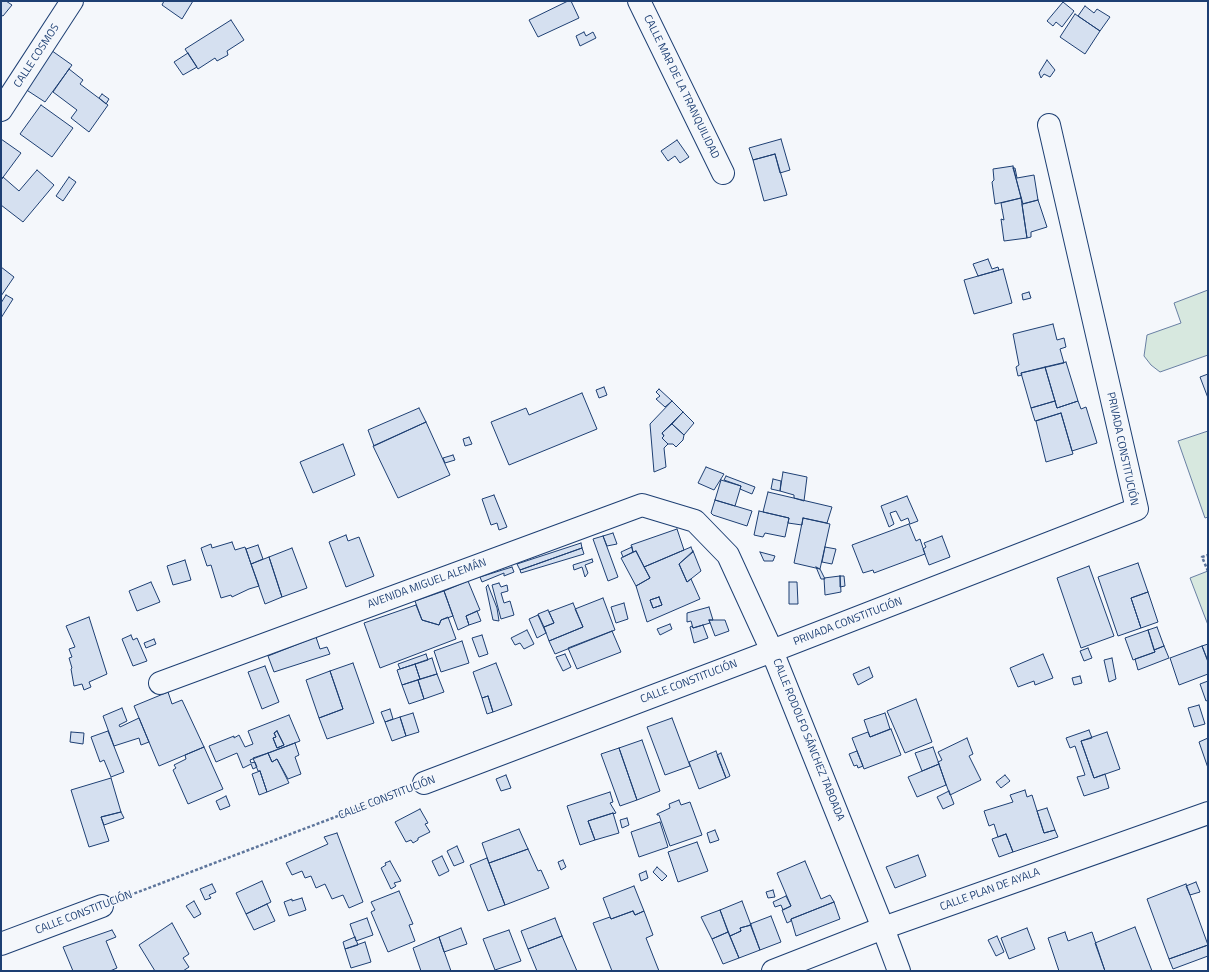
<!DOCTYPE html>
<html>
<head>
<meta charset="utf-8">
<style>
  body { margin:0 }
  #map { position:relative; width:1209px; height:972px; overflow:hidden; background:#f4f7fb; font-family:"Titillium Web",sans-serif }
  canvas { display:block }
  .frame { position:absolute; inset:0; border:2px solid #1d3f73; pointer-events:none }
</style>
</head>
<body>
<div id="map">
<canvas width="1209" height="972"></canvas>
<div class="frame"></div>
</div>
<script>
const c = document.querySelector('canvas').getContext('2d');
c.lineJoin = 'round';
function paint(path, color) { c.fillStyle = color; c.fill(path, 'evenodd'); }
const shape = rows => new Path2D(rows.map(r => 'M' + r).join(''));
function stroke(path, color, width, dash) { c.strokeStyle = color; c.lineWidth = width; c.lineCap = dash ? 'butt' : 'round'; c.setLineDash(dash || []); c.stroke(path); }
function write(font, color, halo, rows, align = 'center') {
  c.font = font + ' "Titillium Web",sans-serif'; c.lineWidth = 3; c.setLineDash([]); c.textBaseline = 'middle'; c.strokeStyle = halo; c.fillStyle = color; for (const [text, x, y, turn = 0] of rows) {
    c.save(); c.translate(x, y); c.rotate((+turn || 0) * Math.PI / 180); c.textAlign = isNaN(turn) ? turn : align; if (halo) c.strokeText(text, 0, 0); c.fillText(text, 0, 0); c.restore();
  }
}
const green = shape([
  [1208,290,1208,355,1160,372,1151,365,1144,356,1147,335,1181,323,1174,303,1208,290],
  [1208,431,1208,517,1205,518,1178,441,1208,431],
  [1208,571,1208,625,1190,578,1208,571]
]);
paint(green, '#d7e8df');
stroke(green, '#687fa3', 1);
const building = shape([
  [1,1,6,1,12,5,3,16,1,15,1,1],
  [164,1,193,1,182,19,162,5,164,1],
  [568,1,571,1,579,18,538,37,529,20,568,1],
  [1063,2,1074,11,1062,27,1056,22,1053,26,1047,21,1063,2],
  [1085,6,1094,13,1097,9,1110,17,1100,31,1078,16,1085,6],
  [1075,14,1100,31,1085,54,1060,37,1075,14],
  [231,20,244,40,227,51,228,55,217,61,215,58,198,69,185,49,231,20],
  [584,32,586,36,593,32,596,38,580,46,576,36,584,32],
  [48,48,72,65,45,102,22,87,48,48],
  [188,53,197,67,183,75,174,62,188,53],
  [1047,60,1055,70,1050,77,1044,74,1041,78,1039,73,1047,60],
  [69,69,83,80,80,84,108,105,89,132,71,118,77,110,53,92,69,69],
  [102,94,109,99,106,104,99,98,102,94],
  [41,105,73,128,52,157,20,134,41,105],
  [1,139,21,153,1,180,1,139],
  [781,139,790,170,780,173,775,154,753,160,749,148,781,139],
  [677,140,689,157,680,163,675,156,668,161,661,151,677,140],
  [775,154,787,195,764,201,753,160,775,154],
  [1013,166,1021,198,995,204,992,182,994,180,993,169,1013,166],
  [1013,168,1015,168,1017,178,1034,175,1038,200,1023,204,1013,168],
  [37,170,54,185,23,222,1,205,1,180,3,177,19,191,37,170],
  [69,177,76,182,63,201,56,196,69,177],
  [1021,198,1027,238,1004,241,1001,219,1004,220,1001,203,1021,198],
  [1038,200,1047,227,1031,232,1031,237,1027,238,1022,204,1038,200],
  [988,259,992,269,998,267,999,270,978,276,973,264,988,259],
  [1,267,14,277,1,296,1,267],
  [1003,269,1012,303,974,314,964,280,1003,269],
  [1029,292,1031,298,1023,300,1022,294,1029,292],
  [6,295,13,299,1,318,1,303,6,295],
  [1053,324,1057,340,1064,338,1066,347,1060,349,1064,363,1021,373,1022,375,1018,376,1016,367,1019,365,1013,334,1053,324],
  [1066,362,1078,401,1057,408,1045,367,1066,362],
  [1045,367,1055,401,1031,408,1021,373,1045,367],
  [1208,374,1208,398,1200,377,1208,374],
  [604,387,607,395,599,398,596,390,604,387],
  [659,389,672,401,665,407,656,399,660,396,656,392,659,389],
  [582,393,597,429,509,465,491,422,526,408,529,415,582,393],
  [672,401,683,412,662,433,664,436,662,438,668,444,664,448,666,467,654,472,650,424,672,401],
  [1055,401,1057,408,1078,401,1081,409,1086,407,1097,443,1072,451,1061,413,1035,421,1031,408,1055,401],
  [419,408,426,422,374,446,368,430,419,408],
  [683,412,694,423,684,435,672,424,683,412],
  [1061,413,1073,454,1046,462,1036,421,1061,413],
  [426,422,450,475,398,498,373,446,426,422],
  [672,424,684,435,683,440,676,447,673,444,668,444,662,438,664,436,662,433,672,424],
  [469,437,472,444,465,446,463,439,469,437],
  [343,444,355,475,313,493,300,462,343,444],
  [453,455,455,460,445,463,443,458,453,455],
  [706,467,724,474,714,490,698,483,706,467],
  [783,472,807,477,804,501,794,498,794,495,780,491,783,472],
  [726,476,755,487,752,494,740,489,741,486,724,480,726,476],
  [773,479,781,481,780,491,771,489,773,479],
  [721,480,741,486,735,506,715,500,721,480],
  [768,492,832,507,827,523,803,518,802,525,788,523,789,518,763,512,768,492],
  [494,495,507,527,499,530,497,523,491,525,482,499,494,495],
  [907,496,918,521,910,524,908,518,901,521,896,511,890,513,894,524,889,527,881,506,907,496],
  [715,500,752,511,747,526,713,515,711,513,715,500],
  [759,511,789,518,785,537,765,533,763,537,754,535,759,511],
  [803,518,830,524,820,569,794,563,803,518],
  [909,524,916,541,920,539,925,554,874,573,873,570,863,573,852,545,909,524],
  [677,529,684,550,644,567,636,551,633,552,631,545,677,529],
  [613,533,617,544,607,546,603,536,613,533],
  [346,535,348,541,359,537,374,576,346,587,329,542,346,535],
  [603,536,618,577,608,581,593,539,603,536],
  [942,536,950,557,929,565,923,549,926,547,924,543,942,536],
  [232,542,235,550,245,547,259,586,249,589,232,597,231,595,221,598,211,565,207,566,201,548,211,544,212,548,232,542],
  [581,543,582,548,520,570,517,564,581,543],
  [258,545,263,559,251,564,246,549,258,545],
  [632,547,633,552,623,557,621,552,632,547],
  [691,547,693,552,679,564,687,582,691,579,700,599,647,622,636,586,650,578,644,567,691,547],
  [659,597,662,605,653,608,650,600,659,597],
  [825,547,836,549,832,564,822,562,825,547],
  [292,548,307,588,282,597,269,557,292,548],
  [582,548,584,554,521,573,520,570,582,548],
  [636,551,650,578,636,586,621,558,636,551],
  [693,551,701,571,687,582,679,564,693,551],
  [760,552,775,556,773,561,764,561,760,552],
  [269,557,282,597,265,604,251,564,269,557],
  [592,559,593,562,585,565,588,573,585,577,582,567,574,570,573,565,592,559],
  [185,560,191,580,173,585,167,566,185,560],
  [1138,563,1148,592,1131,598,1141,628,1118,636,1098,577,1138,563],
  [1089,566,1114,636,1081,648,1057,578,1089,566],
  [512,567,514,572,504,576,504,573,482,582,480,577,512,567],
  [816,567,820,569,825,579,821,579,816,567],
  [840,576,841,592,825,595,824,578,840,576],
  [840,576,844,576,845,586,840,587,840,576],
  [468,581,480,610,466,616,469,625,458,630,444,591,468,581],
  [151,582,160,602,137,611,129,591,151,582],
  [789,582,797,582,798,604,789,604,789,582],
  [499,583,501,587,507,585,508,591,501,593,504,603,510,601,514,615,501,619,492,585,499,583],
  [488,585,497,608,499,621,493,620,486,587,488,585],
  [444,591,453,616,441,620,439,625,422,620,415,601,444,591],
  [1148,592,1158,622,1141,628,1131,598,1148,592],
  [659,597,662,605,653,608,650,600,659,597],
  [603,598,615,630,555,654,549,641,583,627,575,609,603,598],
  [573,603,583,627,549,641,544,627,554,623,549,612,573,603],
  [624,603,628,619,616,623,611,607,624,603],
  [416,605,422,620,439,625,441,620,448,617,456,639,380,668,364,623,416,605],
  [709,607,713,620,709,620,710,623,693,628,691,621,687,622,687,613,709,607],
  [548,610,554,623,544,627,538,614,548,610],
  [477,611,481,621,469,625,466,616,477,611],
  [538,615,546,633,537,638,529,619,538,615],
  [89,617,107,674,89,682,91,687,84,690,82,684,74,686,71,669,72,668,69,658,72,657,69,649,75,647,66,626,89,617],
  [709,620,725,620,729,631,715,636,709,620],
  [670,624,672,629,660,635,657,629,670,624],
  [703,625,708,638,694,643,690,627,692,626,693,628,703,625],
  [1157,627,1164,646,1154,650,1148,630,1157,627],
  [527,630,534,644,524,649,520,643,515,645,511,638,527,630],
  [1148,630,1155,652,1133,660,1125,638,1148,630],
  [612,631,621,652,577,669,568,648,612,631],
  [131,635,133,640,137,638,147,661,133,666,122,639,131,635],
  [482,635,488,654,479,657,472,638,482,635],
  [316,637,320,649,327,647,330,654,274,672,268,656,316,637],
  [154,639,156,644,146,648,144,643,154,639],
  [462,641,469,663,441,672,434,651,462,641],
  [1208,644,1208,661,1202,646,1208,644],
  [1164,646,1169,658,1138,670,1135,659,1155,652,1154,650,1164,646],
  [1202,646,1208,662,1208,674,1179,685,1170,658,1202,646],
  [1088,648,1092,658,1084,661,1080,651,1088,648],
  [426,654,428,660,400,669,398,664,426,654],
  [565,654,571,667,563,671,556,657,565,654],
  [1043,654,1053,678,1035,685,1034,681,1018,687,1010,668,1043,654],
  [432,658,437,674,420,679,415,664,432,658],
  [1112,658,1116,679,1109,682,1104,660,1112,658],
  [353,663,374,723,327,739,319,718,343,709,330,671,353,663],
  [496,663,512,705,493,712,488,696,482,698,473,672,496,663],
  [415,664,420,679,402,685,397,670,415,664],
  [265,666,279,702,262,709,248,672,265,666],
  [869,667,873,677,858,685,853,674,869,667],
  [330,671,343,709,319,718,306,680,330,671],
  [437,674,444,692,424,699,418,680,437,674],
  [1080,676,1082,683,1074,685,1072,678,1080,676],
  [418,680,424,699,409,704,402,685,418,680],
  [1208,681,1208,700,1206,701,1200,684,1208,681],
  [168,692,172,704,182,700,204,747,159,766,134,706,168,692],
  [488,696,493,712,487,714,482,698,488,696],
  [916,699,932,742,905,753,887,711,916,699],
  [1199,705,1205,724,1194,727,1188,708,1199,705],
  [122,708,127,721,119,725,120,727,139,718,149,742,141,745,139,738,114,746,103,716,122,708],
  [390,709,393,719,385,722,381,712,390,709],
  [413,713,419,732,406,736,400,717,413,713],
  [885,713,890,729,870,737,864,720,885,713],
  [289,715,300,741,250,760,251,763,255,762,257,767,253,769,251,764,243,768,237,753,216,762,209,746,234,736,234,738,239,735,245,747,253,744,248,731,289,715],
  [277,731,284,745,277,748,273,738,276,737,274,733,277,731],
  [400,717,406,736,392,741,385,722,400,717],
  [672,718,690,766,665,775,647,727,672,718],
  [891,729,901,755,864,769,852,738,868,732,870,737,891,729],
  [1089,730,1092,738,1081,741,1094,778,1105,774,1109,788,1084,796,1077,777,1085,775,1075,746,1070,748,1066,738,1089,730],
  [108,731,124,772,111,777,104,760,100,762,91,737,108,731],
  [277,731,284,745,277,748,273,738,276,737,274,733,277,731],
  [71,732,84,733,83,744,70,742,71,732],
  [1107,732,1120,769,1094,778,1081,741,1107,732],
  [967,738,973,754,969,756,981,780,950,795,938,762,942,760,938,752,967,738],
  [1208,738,1208,768,1199,742,1208,738],
  [642,740,660,791,637,800,619,748,642,740],
  [295,743,299,755,295,757,301,774,288,779,277,759,272,762,268,753,295,743],
  [204,747,223,789,188,804,173,770,176,768,174,765,186,759,185,755,204,747],
  [933,747,939,764,922,771,915,753,933,747],
  [619,748,637,800,620,806,601,754,619,748],
  [716,751,726,778,699,789,689,762,716,751],
  [857,751,863,766,858,768,857,765,854,766,849,754,857,751],
  [268,753,272,762,277,759,289,783,267,792,260,771,258,771,253,758,268,753],
  [721,753,730,776,726,778,717,755,721,753],
  [939,764,946,785,917,797,908,777,939,764],
  [260,771,267,792,259,795,252,774,260,771],
  [506,775,511,788,501,791,496,779,506,775],
  [1005,775,1010,781,1001,788,996,782,1005,775],
  [111,778,121,812,101,817,109,841,89,847,71,790,111,778],
  [1025,790,1027,797,1032,795,1044,833,1055,830,1058,837,1013,852,1006,834,998,837,994,824,989,826,984,811,1013,802,1010,795,1025,790],
  [949,791,954,804,943,809,937,797,949,791],
  [610,792,613,802,610,803,616,813,613,814,613,813,588,821,595,840,580,845,567,806,610,792],
  [226,796,230,806,220,810,216,801,226,796],
  [679,800,681,805,690,802,702,835,670,846,659,815,657,815,657,814,670,808,669,804,679,800],
  [1047,808,1055,830,1044,833,1037,811,1047,808],
  [420,809,428,823,425,824,430,832,418,838,418,840,413,843,411,840,406,842,395,822,420,809],
  [121,812,124,818,104,825,101,817,121,812],
  [613,813,619,833,595,840,588,821,613,813],
  [627,818,629,825,622,828,620,820,627,818],
  [660,822,668,847,639,857,631,832,660,822],
  [519,829,528,849,489,863,482,843,519,829],
  [715,830,719,840,710,843,707,833,715,830],
  [337,833,363,902,349,908,343,895,332,899,325,884,316,888,311,876,305,878,302,871,292,875,286,863,328,844,324,837,337,833],
  [1006,834,1013,852,999,857,992,839,1006,834],
  [697,842,708,871,678,882,668,852,697,842],
  [457,846,464,862,454,866,447,851,457,846],
  [528,849,538,871,541,870,549,888,505,905,489,863,528,849],
  [918,855,926,876,895,888,886,867,918,855],
  [442,856,449,871,439,876,432,861,442,856],
  [487,858,505,905,488,911,470,865,487,858],
  [563,860,566,867,561,870,558,862,563,860],
  [390,861,401,881,394,883,396,886,391,889,381,868,386,865,385,863,390,861],
  [805,861,821,899,830,895,834,902,791,919,791,921,787,923,782,910,791,906,777,873,805,861],
  [657,867,667,876,662,881,653,872,657,867],
  [646,871,648,878,641,881,639,874,646,871],
  [262,881,271,902,246,914,236,893,262,881],
  [1196,882,1200,892,1190,895,1186,886,1196,882],
  [212,884,216,892,209,895,211,898,205,900,200,889,212,884],
  [1186,884,1208,945,1169,959,1147,899,1186,884],
  [634,886,644,911,635,915,633,911,611,919,603,898,634,886],
  [773,890,775,897,768,898,766,892,773,890],
  [399,891,413,924,409,925,415,941,388,952,371,912,375,910,371,902,399,891],
  [786,896,791,906,783,910,781,905,775,907,773,902,786,896],
  [302,898,306,910,289,916,284,902,292,899,292,901,302,898],
  [194,901,201,914,194,918,186,906,194,901],
  [742,901,751,925,740,928,741,931,730,936,720,910,742,901],
  [834,902,840,919,796,936,791,919,834,902],
  [267,904,275,921,254,930,246,914,267,904],
  [720,910,728,932,712,939,701,917,720,910],
  [633,911,635,915,644,911,653,935,646,938,659,971,612,971,593,923,610,917,611,919,633,911],
  [771,916,781,942,760,950,750,924,771,916],
  [367,918,373,935,356,941,350,924,367,918],
  [555,918,562,936,528,949,521,931,555,918],
  [172,923,189,954,183,958,189,967,183,971,155,971,139,945,172,923],
  [751,925,760,950,739,958,730,936,741,931,740,928,751,925],
  [1135,927,1152,971,1105,971,1095,943,1135,927],
  [461,928,467,944,444,952,439,937,461,928],
  [1027,928,1035,949,1009,959,1001,938,1027,928],
  [112,930,116,937,106,941,117,968,110,971,73,971,63,947,112,930],
  [509,930,521,961,495,970,483,939,509,930],
  [728,932,739,958,723,964,712,939,728,932],
  [1065,932,1068,941,1092,932,1105,971,1059,971,1048,938,1065,932],
  [562,936,577,971,537,971,528,949,562,936],
  [997,936,1004,952,996,956,988,940,997,936],
  [355,937,358,945,345,949,343,942,355,937],
  [439,937,451,971,421,971,413,948,439,937],
  [365,942,371,962,351,968,345,949,365,942],
  [1208,945,1208,956,1173,969,1169,959,1208,945]
]);
paint(building, '#d5e0f0');
stroke(building, '#1d3f73', 1);
const street = shape([
  [639,1,723,173],
  [1,110,72,1],
  [160,683,642,505,695,521,728,555,772,651,883,928,899,971],
  [424,783,772,651,1137,509,1049,125],
  [1,944,102,906]
]);
const secondary = shape([
  [773,971,883,928,1208,813]
]);
stroke(street, '#1d3f73', 24);
stroke(secondary, '#1d3f73', 24);
stroke(shape([
  [1208,571,1202,557,1208,555],
  [125,897,401,792]
]), '#5e769c', 2.5, [3, 2]);
stroke(street, '#f4f7fb', 22);
stroke(secondary, '#f4f7fb', 22);
write('11px', '#1d3f73', '#f4f7fb', [
  ["CALLE COSMOS",37,56,-57],
  ["CALLE MAR DE LA TRANQUILIDAD",681,87,64],
  ["PRIVADA CONSTITUCIÓN",1122,449,78],
  ["AVENIDA MIGUEL ALEMÁN",427,584,-20],
  ["PRIVADA CONSTITUCIÓN",848,622,-21],
  ["CALLE CONSTITUCIÓN",689,682,-21],
  ["CALLE RODOLFO SÁNCHEZ TABOADA",808,740,68],
  ["CALLE CONSTITUCIÓN",387,798,-21],
  ["CALLE PLAN DE AYALA",990,890,-20],
  ["CALLE CONSTITUCIÓN",84,913,-21]
]);
</script>
</body>
</html>
